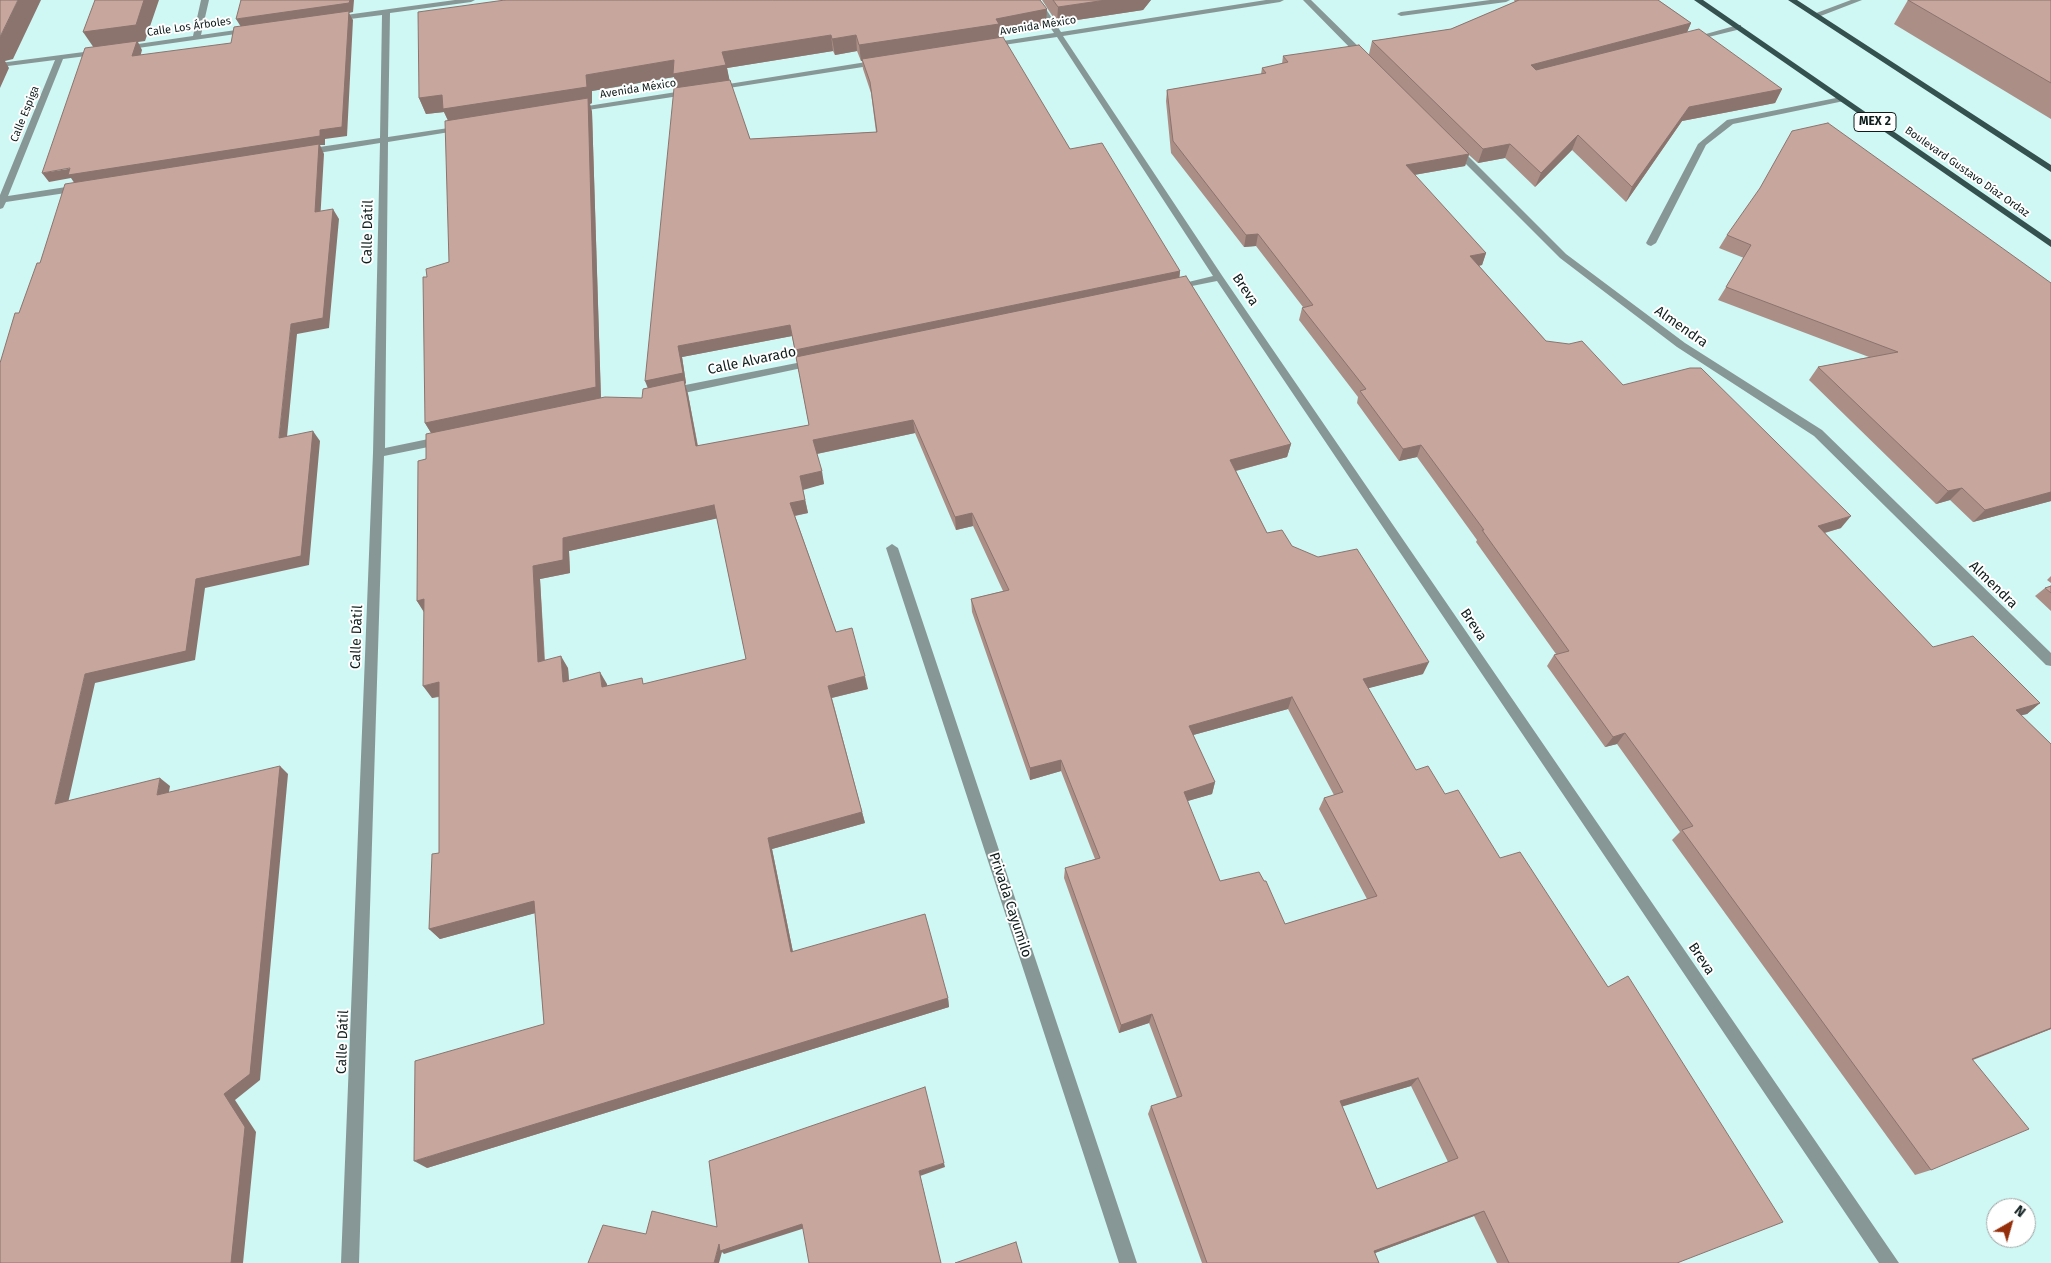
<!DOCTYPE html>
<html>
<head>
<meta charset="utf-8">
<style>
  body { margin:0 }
  #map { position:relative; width:2051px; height:1263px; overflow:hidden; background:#cff7f4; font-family:"Fira Sans",sans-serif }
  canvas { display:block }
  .north { position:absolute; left:1986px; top:1198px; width:50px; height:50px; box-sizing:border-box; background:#fff; border:1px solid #9fa5a4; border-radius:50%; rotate:38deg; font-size:14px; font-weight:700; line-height:20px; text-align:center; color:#0e1d1c }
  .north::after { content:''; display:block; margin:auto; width:18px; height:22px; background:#942e0b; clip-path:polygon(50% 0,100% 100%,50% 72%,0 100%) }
</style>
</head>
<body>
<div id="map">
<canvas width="2051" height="1263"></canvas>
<div class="north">N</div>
</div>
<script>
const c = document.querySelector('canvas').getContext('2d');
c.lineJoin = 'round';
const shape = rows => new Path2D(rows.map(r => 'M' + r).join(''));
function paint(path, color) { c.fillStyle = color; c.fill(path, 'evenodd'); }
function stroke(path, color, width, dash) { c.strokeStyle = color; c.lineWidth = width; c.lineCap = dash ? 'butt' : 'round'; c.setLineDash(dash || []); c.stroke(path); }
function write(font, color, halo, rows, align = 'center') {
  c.font = font + ' "Fira Sans",sans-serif'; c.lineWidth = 4; c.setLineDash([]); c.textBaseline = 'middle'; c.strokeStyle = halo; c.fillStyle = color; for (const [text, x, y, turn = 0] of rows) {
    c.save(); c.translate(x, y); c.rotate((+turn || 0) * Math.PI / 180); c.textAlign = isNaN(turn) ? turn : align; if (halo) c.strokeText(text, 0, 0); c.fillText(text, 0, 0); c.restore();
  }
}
paint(shape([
  [201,0,209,0,201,35,250,28,254,30,250,32,124,50,120,48,124,46,193,36,201,0],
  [455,0,475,0,471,2,390,13,388,137,462,126,466,128,462,130,388,142,385,448,443,436,448,440,443,444,384,456,359,1263,341,1263,373,453,380,143,306,155,302,152,306,149,380,138,382,15,334,21,331,21,331,17,455,0],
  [1032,0,1040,0,1061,32,1266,0,1284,0,1280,2,1063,36,1223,277,1899,1263,1879,1263,1217,281,1172,290,1172,286,1213,276,1057,37,990,47,986,45,990,43,1054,33,1032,0],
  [1303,0,1311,0,1367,55,1367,59,1361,59,1303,0],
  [1490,0,1510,0,1506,2,1401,16,1397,14,1401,12,1490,0],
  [1851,0,1862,0,1818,17,1811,15,1851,0],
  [1738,25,1741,25,1741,29,1692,41,1688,39,1738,25],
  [99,50,102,50,102,54,63,59,8,196,79,185,83,188,79,191,6,202,3,208,0,209,0,195,55,60,0,67,0,63,99,50],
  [879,60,882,60,882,64,716,90,712,88,716,86,879,60],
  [689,90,693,92,692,94,575,112,571,110,575,108,689,90],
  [1841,97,1845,99,1844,101,1733,124,1706,145,1656,243,1651,246,1648,245,1646,243,1698,144,1727,120,1841,97],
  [1453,147,1459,147,1566,254,1685,343,1822,430,2051,653,2051,666,2046,665,1814,436,1677,347,1560,258,1453,151,1453,147],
  [812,360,816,361,816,365,670,396,665,392,670,388,812,360],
  [892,544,898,548,1137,1263,1119,1263,886,548,892,544]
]), '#879796');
paint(shape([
  [1694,0,1703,0,2051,240,2051,247,1694,0],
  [1788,0,1797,0,2051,165,2051,172,1788,0]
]), '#34514f');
paint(shape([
  [505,0,1047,9,1046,25,999,34,999,38,1070,149,1180,271,1179,278,1291,444,1287,457,1236,471,1267,533,1292,546,1423,674,1368,688,1677,1263,1497,1263,1474,1216,1375,1253,1379,1263,1202,1263,1148,1114,1151,1106,1177,1098,1149,1023,1119,1033,1064,878,1065,868,1095,859,1061,771,1030,780,972,612,971,599,1003,591,973,526,956,530,915,433,817,454,824,484,803,489,808,513,795,516,836,632,868,689,832,698,865,823,772,849,793,952,948,998,949,1007,427,1168,544,1024,535,913,440,939,429,929,439,853,439,697,432,698,424,611,417,601,426,459,431,433,425,423,427,277,449,262,448,120,444,112,426,114,419,98],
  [833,51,835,55,857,51,861,61,862,61,863,69,871,93,876,132,750,139,729,80,727,68],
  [674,77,677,88,648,388,642,398,601,398,592,112,590,104,592,103,592,91],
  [792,336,809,425,698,446,688,394,685,384,686,383,682,357],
  [717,518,746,659,645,684,607,686,607,684,569,681,568,668,545,660,540,579,570,573,569,551],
  [1288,709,1334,795,1324,798,1319,809,1367,899,1285,924,1220,881,1187,801,1212,794,1215,782,1193,735],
  [1411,1086,1448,1162,1377,1189,1342,1106],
  [1042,0,1151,0,1143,10,1057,23],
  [1514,0,1658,0,1691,23,1687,32,1782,89,1775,103,1682,121,1626,202,1572,150,1535,187,1505,158,1478,163,1469,155,1465,166,1414,175,1486,253,1482,265,1479,266,1546,341,1623,385,1841,528,1825,533,1933,647,2040,703,2027,714,2021,715,2051,744,2051,1029,1973,1060,1931,1170,1915,1175,1672,840,1680,832,1617,744,1605,747,1547,666,1554,655,1556,654,1476,542,1477,540,1417,457,1399,461,1357,403,1358,397,1299,320,1302,308,1303,307,1256,246,1244,247,1171,153,1166,101,1167,90,1261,74,1262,68,1282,64,1283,56,1369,54,1372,41,1451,29,1515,2],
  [1908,0,2051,0,2051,119,1894,24],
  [1727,235,2051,283,2051,501,1973,522,1950,500,1936,504,1809,380,1818,367,1869,357,1718,300,1744,258,1719,248],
  [2051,576,2051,583,2047,580],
  [2051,586,2051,611,2035,596,2045,588]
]), '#ab8f87');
paint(shape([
  [18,0,41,0,13,59,5,61,9,68,0,88,0,37],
  [144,0,159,0,145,41,138,42,142,50,138,65,94,48,83,32],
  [350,0,354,0,353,12,349,13,353,20,347,136,325,139,325,145,320,145,324,154,320,222,75,184,71,178,49,182,42,173,320,130,241,27,236,19],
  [1106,0,1151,0,1143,10,1057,23,1058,7],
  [1047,9,1046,25,999,34,999,40,861,61,859,45],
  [1691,23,1685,37,1526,79,1531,65],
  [831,35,833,51,727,68,730,82,677,90,674,77,592,91,592,103,590,104,592,112,601,401,433,436,425,423,596,387,450,125,444,112,426,114,419,98,586,75,722,52],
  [856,35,857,51,835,55,832,39],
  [1782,89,1775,103,1682,121,1626,202,1632,187,1689,107],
  [1578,135,1572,150,1535,187,1541,173],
  [1510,144,1505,158,1478,163,1483,149],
  [1469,154,1465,166,1402,177,1406,165],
  [333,209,339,219,329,328,297,334,286,447,279,438,291,324],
  [1258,234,1256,246,1244,247,1246,235],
  [1486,253,1482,265,1466,268,1470,256],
  [1180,271,1179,281,797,361,795,350],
  [790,325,792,336,682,357,686,383,685,384,688,394,700,459,649,391,645,381,678,346],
  [913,420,915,433,816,454,813,440],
  [313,431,320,441,309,565,205,588,195,660,95,683,66,812,55,804,85,674],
  [1291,444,1287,457,1227,473,1230,460],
  [1421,445,1417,457,1399,461,1403,449],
  [822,471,824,484,803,490,800,476],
  [1962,488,1950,500,1936,504,1948,491],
  [2051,492,2051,501,1973,522,1985,510],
  [805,500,808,513,793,516,790,503],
  [714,505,719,518,569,551,570,573,540,579,545,674,538,662,533,566,563,538],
  [972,513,973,526,956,530,955,517],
  [1851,516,1841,528,1809,537,1818,526],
  [424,599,425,614,417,601],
  [561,656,568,668,570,694,563,682],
  [1429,662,1423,674,1358,691,1363,679],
  [600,672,607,684,609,699,602,687],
  [865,676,868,689,831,698,828,686],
  [439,682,448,694,432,698,423,686],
  [1292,697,1288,709,1186,737,1189,726],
  [2040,703,2027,714,2002,720,2016,710],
  [1625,733,1617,744,1605,747,1613,737],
  [1061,760,1061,771,1030,780,1030,768],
  [280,766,288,774,260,1080,235,1100,256,1132,243,1263,231,1263,224,1094],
  [160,778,170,786,167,803,157,795],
  [1215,782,1212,794,1181,803,1184,792],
  [862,812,865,823,772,849,795,962,791,952,768,838],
  [534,901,543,911,440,939,429,929],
  [948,998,949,1007,427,1168,414,1161],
  [1152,1014,1149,1023,1119,1033,1121,1025],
  [2051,1028,2051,1029,1956,1066,1972,1059],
  [1418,1078,1411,1086,1334,1109,1340,1101],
  [944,1163,945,1167,920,1176,941,1263,919,1171],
  [1484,1211,1474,1216,1367,1256,1374,1251],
  [802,1224,805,1228,724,1254,722,1252,719,1263,714,1263,719,1244]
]), '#8b746e');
const building = shape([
  [0,0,18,0,0,37,0,0],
  [95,0,144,0,136,25,83,32,95,0],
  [241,0,350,0,349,3,236,19,241,0],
  [505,0,1040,0,1047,9,996,19,999,24,859,45,856,35,832,39,831,35,722,52,726,65,673,74,674,60,586,75,587,87,443,109,442,95,419,98,418,12,505,0],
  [1053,0,1106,0,1058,7,1053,0],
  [1519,0,1658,0,1691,23,1531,65,1536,70,1699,29,1782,89,1689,107,1632,187,1578,135,1541,173,1510,144,1483,149,1372,41,1451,29,1519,0],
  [1908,0,2051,0,2051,83,1908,0],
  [349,11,342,127,320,130,320,136,68,175,70,168,42,173,85,48,137,41,132,56,231,43,234,27,349,11],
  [1003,37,1070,149,1102,143,1180,271,795,350,790,325,678,346,683,373,645,381,674,88,730,80,750,139,877,132,870,82,862,59,1003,37],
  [1359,45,1469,154,1406,165,1486,253,1470,256,1546,341,1569,344,1582,341,1623,385,1690,368,1701,368,1851,516,1818,526,1933,647,1973,636,2040,703,2016,710,2051,744,2051,1028,1972,1059,2029,1129,1931,1170,1682,830,1693,826,1625,733,1613,737,1554,655,1569,651,1482,530,1484,530,1421,445,1403,449,1360,391,1366,389,1302,308,1313,305,1258,234,1246,235,1173,141,1167,90,1266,73,1262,68,1288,62,1283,56,1359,45],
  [588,98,596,387,425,423,423,277,427,277,426,269,449,262,445,121,588,98],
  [1828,123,2051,283,2051,492,1985,510,1962,488,1948,491,1818,367,1898,352,1726,287,1751,245,1727,235,1760,188,1792,131,1828,123],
  [319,144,315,212,333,209,323,318,291,324,279,438,313,431,301,556,196,579,186,651,85,674,55,804,160,778,157,795,280,766,250,1074,224,1094,245,1127,231,1263,0,1263,0,363,15,313,19,313,37,263,40,263,65,184,319,144],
  [1186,276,1291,444,1230,460,1267,533,1282,530,1292,546,1318,557,1357,549,1429,662,1363,679,1416,770,1428,766,1445,794,1458,790,1500,858,1520,852,1608,987,1628,976,1783,1222,1677,1263,1509,1263,1484,1211,1374,1251,1379,1263,1207,1263,1151,1106,1182,1096,1152,1014,1121,1025,1065,868,1100,858,1061,760,1030,768,971,599,1009,590,972,513,955,517,913,420,813,440,822,471,800,476,805,500,790,503,836,632,852,628,865,676,828,686,862,812,768,838,791,952,925,914,948,998,414,1161,415,1061,544,1024,534,901,429,929,432,854,439,853,439,682,423,686,424,599,417,601,418,461,426,459,426,434,605,397,642,398,643,389,684,380,696,446,809,425,796,357,1186,276],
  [714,505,746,659,643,684,642,678,602,687,600,672,563,682,561,656,538,662,533,566,563,560,563,538,714,505],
  [1292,697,1343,792,1324,798,1377,896,1285,924,1266,881,1264,881,1259,872,1220,881,1184,792,1215,782,1189,726,1292,697],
  [1418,1078,1458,1158,1377,1189,1340,1101,1418,1078],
  [2051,586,2051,593,2045,588,2051,586],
  [925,1087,944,1163,919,1171,941,1263,809,1263,802,1224,720,1251,719,1244,714,1263,588,1263,603,1225,646,1234,652,1211,717,1227,709,1161,925,1087],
  [1016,1242,1022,1263,955,1263,1016,1242]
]);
paint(building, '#c7a69d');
stroke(building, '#8b746e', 1);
write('11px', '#0e1d1c', '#fff', [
  ["Avenida México",1038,26,-9],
  ["Calle Los Árboles",189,27,-8],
  ["Avenida México",638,89,-9],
  ["Calle Espiga",25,114,-68],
  ["Boulevard Gustavo Díaz Ordaz",1967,172,35]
]);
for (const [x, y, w] of [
  [1875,122,42]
]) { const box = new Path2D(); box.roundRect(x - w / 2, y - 9.5, w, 19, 4); c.fillStyle = '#fff'; c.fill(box); stroke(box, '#0e1d1c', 1); }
write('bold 12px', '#0e1d1c', null, [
  ["MEX 2",1875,122]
]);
write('14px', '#0e1d1c', '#fff', [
  ["Calle Dátil",368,232,-89],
  ["Breva",1245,290,56],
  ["Almendra",1681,327,35],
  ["Calle Alvarado",752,361,-12],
  ["Almendra",1993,585,44],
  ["Breva",1473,625,56],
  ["Calle Dátil",357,637,-88],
  ["Privada Cayumilo",1010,905,72],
  ["Breva",1701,959,56],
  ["Calle Dátil",343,1042,-88]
]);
</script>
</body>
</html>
